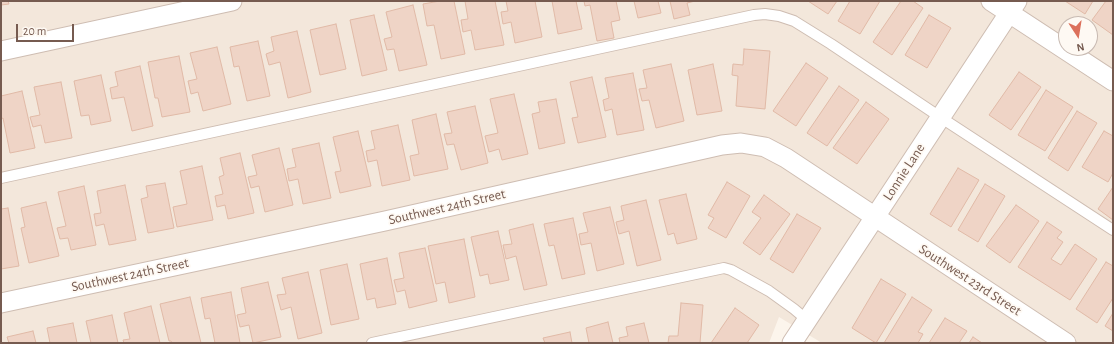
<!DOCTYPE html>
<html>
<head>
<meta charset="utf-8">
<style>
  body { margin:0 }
  #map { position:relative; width:1114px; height:344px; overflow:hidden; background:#fcf5ec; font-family:"Alegreya Sans",sans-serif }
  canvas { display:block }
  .frame { position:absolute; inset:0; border:2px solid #765b50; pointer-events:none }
  .north { position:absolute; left:1058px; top:16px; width:40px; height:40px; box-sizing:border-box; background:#fef9f3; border:1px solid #c8bab2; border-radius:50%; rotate:168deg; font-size:11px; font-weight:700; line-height:16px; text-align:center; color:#765b50 }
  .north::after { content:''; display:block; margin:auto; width:14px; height:18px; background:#dc705b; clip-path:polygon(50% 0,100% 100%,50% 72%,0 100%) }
  .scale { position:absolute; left:16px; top:24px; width:58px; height:18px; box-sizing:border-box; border:2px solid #765b50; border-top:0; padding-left:5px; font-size:12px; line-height:14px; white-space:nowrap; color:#765b50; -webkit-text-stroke:3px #fef9f3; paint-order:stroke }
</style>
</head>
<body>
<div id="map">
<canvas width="1114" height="344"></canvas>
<div class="frame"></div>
<div class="north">N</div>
<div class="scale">20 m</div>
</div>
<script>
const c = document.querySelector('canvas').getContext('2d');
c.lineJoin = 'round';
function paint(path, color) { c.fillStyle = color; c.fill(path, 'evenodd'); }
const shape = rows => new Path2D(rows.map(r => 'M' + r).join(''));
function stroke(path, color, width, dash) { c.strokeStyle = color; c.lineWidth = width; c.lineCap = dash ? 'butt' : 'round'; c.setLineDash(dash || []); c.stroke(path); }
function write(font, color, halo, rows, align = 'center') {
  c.font = font + ' "Alegreya Sans",sans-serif'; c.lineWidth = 3.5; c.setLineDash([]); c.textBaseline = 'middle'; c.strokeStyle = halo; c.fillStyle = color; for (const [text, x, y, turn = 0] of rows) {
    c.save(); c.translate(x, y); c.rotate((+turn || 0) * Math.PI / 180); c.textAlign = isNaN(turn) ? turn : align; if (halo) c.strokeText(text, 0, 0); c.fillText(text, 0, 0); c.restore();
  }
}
paint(shape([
  [1,1,1113,1,1113,343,822,343,779,317,769,343,1,343],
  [1066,24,1090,24,1090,48,1066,48]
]), '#f3e7db');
const building = shape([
  [1,1,8,1,9,4,1,5,1,1],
  [440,1,454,1,465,54,441,59,434,25,427,26,423,4,440,1],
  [465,1,495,1,504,45,475,50,471,30,463,32,461,20,468,19,465,1],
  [506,1,535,1,542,37,515,43,511,22,503,24,501,12,508,11,506,1],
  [552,1,576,1,582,29,558,34,552,1],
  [584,1,616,1,620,20,611,22,614,38,597,41,590,5,585,6,584,1],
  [634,1,658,1,661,13,638,18,634,1],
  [670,1,695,1,687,3,690,15,674,19,670,1],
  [808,1,837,1,828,14,808,1],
  [850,1,880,1,860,34,838,21,850,1],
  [901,1,913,1,923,8,892,55,873,42,901,1],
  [1065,1,1093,1,1085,14,1065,1],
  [1106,1,1113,1,1113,35,1092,20,1106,1],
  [413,5,427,65,399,71,394,49,387,50,384,39,392,37,386,12,413,5],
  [374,15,387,70,362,76,350,20,374,15],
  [929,15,951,28,927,68,905,55,929,15],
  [336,24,346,69,320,75,310,30,336,24],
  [297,31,311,92,288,98,280,62,269,65,266,54,274,51,271,37,297,31],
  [258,41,270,96,247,101,239,66,234,67,230,47,258,41],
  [217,47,231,104,203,111,198,92,191,94,188,81,197,79,190,53,217,47],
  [744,49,770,51,765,109,736,106,738,76,732,75,733,64,743,65,744,49],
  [179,56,190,112,162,117,158,98,155,98,148,62,179,56],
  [806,63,828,78,796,126,773,111,806,63],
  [671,64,684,121,656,128,649,100,642,101,639,89,647,88,643,70,671,64],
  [713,64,722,111,697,115,688,70,713,64],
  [140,66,153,126,132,131,124,97,112,99,110,88,118,86,115,72,140,66],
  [1019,72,1041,87,1011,130,989,115,1019,72],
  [633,73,644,130,617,135,612,109,605,111,603,100,609,98,605,78,633,73],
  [101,75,111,121,91,125,89,115,81,116,74,81,101,75],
  [592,77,606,137,578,143,572,118,578,117,570,82,592,77],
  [61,82,72,138,45,143,41,125,33,127,30,117,40,115,34,87,61,82],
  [839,86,859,100,827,146,807,133,839,86],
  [1046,90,1073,107,1045,151,1018,135,1046,90],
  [22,91,35,148,10,153,3,118,1,119,1,96,22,91],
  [514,94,528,154,502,160,499,149,489,152,485,136,498,133,490,99,514,94],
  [556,99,565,143,539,149,532,114,540,112,538,102,556,99],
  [866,102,889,119,857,164,833,148,866,102],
  [475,106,488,163,461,170,454,144,447,145,444,134,452,133,447,112,475,106],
  [1077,111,1097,123,1068,171,1048,158,1077,111],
  [436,114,448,169,414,176,410,156,419,154,412,120,436,114],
  [398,125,410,180,382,186,377,160,368,162,366,151,375,149,371,131,398,125],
  [358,131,371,186,340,193,335,172,341,171,333,137,358,131],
  [1104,131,1113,136,1113,173,1108,182,1082,167,1104,131],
  [319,143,331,198,303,204,298,179,289,181,287,169,296,167,292,149,319,143],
  [279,148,293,205,265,212,259,186,251,188,248,177,257,175,252,155,279,148],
  [240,153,254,213,228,219,225,205,217,207,215,196,223,194,219,177,224,175,220,158,240,153],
  [202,166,213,220,177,227,173,207,187,204,180,171,202,166],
  [958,168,979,180,951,227,930,214,958,168],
  [727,182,750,196,726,238,708,228,714,218,708,215,727,182],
  [165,183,174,228,148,233,141,199,148,197,146,186,165,183],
  [985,184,1005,196,978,242,958,230,985,184],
  [125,185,136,240,109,245,104,224,96,226,94,214,101,213,97,191,125,185],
  [84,186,96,245,71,250,68,238,60,239,57,228,66,226,58,192,84,186],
  [1113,187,1113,220,1098,209,1113,187],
  [686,194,697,239,677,244,674,233,668,235,659,200,686,194],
  [764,195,790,214,760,255,743,243,761,218,752,212,764,195],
  [646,200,661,260,637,266,629,231,619,234,616,222,624,220,621,206,646,200],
  [46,202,59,256,29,263,21,228,25,227,21,208,46,202],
  [1016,205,1039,221,1010,263,986,246,1016,205],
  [610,207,624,264,597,271,591,243,581,245,579,234,588,232,583,213,610,207],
  [8,208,19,266,1,269,1,209,8,208],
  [797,214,821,228,793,273,770,259,797,214],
  [573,218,585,274,562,279,554,245,549,246,544,224,573,218],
  [1047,222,1062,232,1057,238,1063,242,1051,259,1061,265,1075,244,1097,259,1070,300,1018,267,1047,222],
  [533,224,547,285,524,290,516,256,506,259,503,245,512,244,509,230,533,224],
  [498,231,509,280,490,284,488,274,480,276,471,237,498,231],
  [464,239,475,297,449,303,445,282,436,284,428,246,464,239],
  [425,248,437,301,409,308,405,290,397,292,394,280,404,278,399,253,425,248],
  [387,258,396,304,377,308,375,298,367,300,360,264,387,258],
  [1106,262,1113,266,1113,298,1097,323,1076,309,1106,262],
  [347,264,359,319,331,325,320,270,347,264],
  [308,272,322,333,298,339,291,307,281,310,277,295,286,294,282,278,308,272],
  [881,279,906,294,876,343,852,328,881,279],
  [268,282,281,337,253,343,249,325,240,327,237,315,246,313,241,288,268,282],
  [231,292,240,343,215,343,210,318,205,319,201,298,231,292],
  [190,297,201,343,172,343,171,341,169,341,160,304,190,297],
  [912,297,932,310,918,332,923,334,918,343,884,343,912,297],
  [681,303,703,305,700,343,668,343,669,336,678,336,681,303],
  [151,306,160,343,124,343,123,340,130,339,124,313,151,306],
  [735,308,759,325,747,343,711,343,735,308],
  [1113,313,1113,331,1105,326,1113,313],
  [112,315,118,343,91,343,86,321,112,315],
  [945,318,967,331,959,343,929,343,945,318],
  [608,322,613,343,589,343,586,328,608,322],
  [73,323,77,343,50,343,47,328,73,323],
  [644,323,649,343,620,343,619,338,628,336,626,327,644,323],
  [33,331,36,343,9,343,7,337,33,331],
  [570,332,572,343,545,343,543,338,570,332],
  [973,337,982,343,969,343,973,337]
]);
paint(building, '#efd4c6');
stroke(building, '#e1baa7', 1);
const lane = shape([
  [1,178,754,15,765,14,779,16,794,21,831,44,940,117,1113,230],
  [372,343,724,268,731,270,769,291,794,309,807,320]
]);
const street = shape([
  [991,1,1113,81],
  [1,51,232,1],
  [1,303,385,221,722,145,741,143,765,147,786,158,1066,343],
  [792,343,1017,1]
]);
stroke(lane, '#cebdb2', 12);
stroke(street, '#cebdb2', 21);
stroke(lane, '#fff', 10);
stroke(street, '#fff', 19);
write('14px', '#765b50', '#fef9f3', [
  ["Lonnie Lane",904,172,-57],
  ["Southwest 24th Street",447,207,-13],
  ["Southwest 24th Street",130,275,-12],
  ["Southwest 23rd Street",970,280,33]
]);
</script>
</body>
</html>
